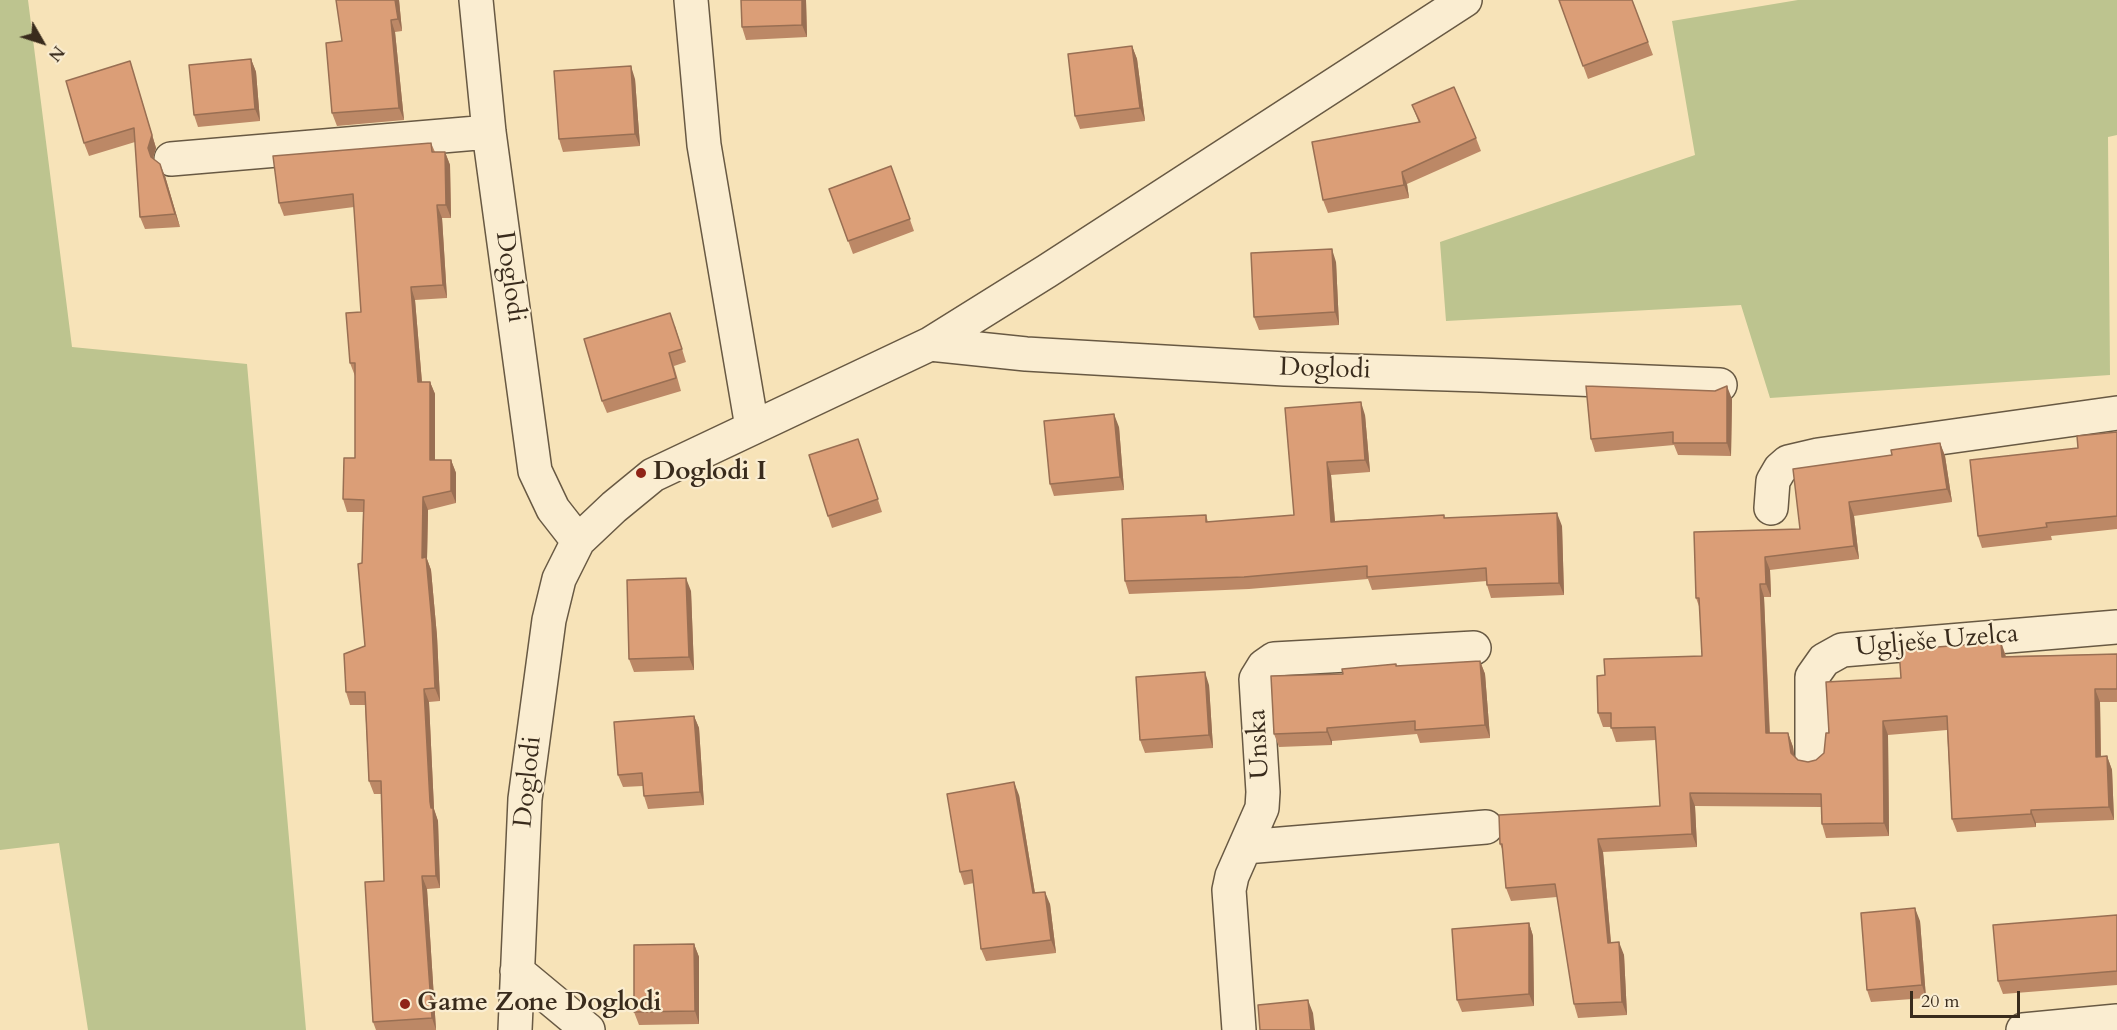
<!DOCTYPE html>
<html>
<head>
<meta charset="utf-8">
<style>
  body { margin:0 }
  #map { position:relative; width:2117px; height:1030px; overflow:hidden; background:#f7e3b8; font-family:Cardo,serif }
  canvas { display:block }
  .north { position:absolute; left:12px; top:12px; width:60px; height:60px; -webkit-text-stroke:4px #faedd1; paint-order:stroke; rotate:129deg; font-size:16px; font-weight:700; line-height:24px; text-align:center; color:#392b1c }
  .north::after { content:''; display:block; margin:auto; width:21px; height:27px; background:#392b1c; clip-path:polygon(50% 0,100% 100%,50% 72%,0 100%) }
  .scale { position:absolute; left:1910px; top:991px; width:110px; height:27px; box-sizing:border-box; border:3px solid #392b1c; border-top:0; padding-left:8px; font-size:18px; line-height:21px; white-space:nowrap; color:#392b1c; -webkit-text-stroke:4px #faedd1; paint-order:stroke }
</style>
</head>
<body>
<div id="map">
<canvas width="2117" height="1030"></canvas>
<div class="north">N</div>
<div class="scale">20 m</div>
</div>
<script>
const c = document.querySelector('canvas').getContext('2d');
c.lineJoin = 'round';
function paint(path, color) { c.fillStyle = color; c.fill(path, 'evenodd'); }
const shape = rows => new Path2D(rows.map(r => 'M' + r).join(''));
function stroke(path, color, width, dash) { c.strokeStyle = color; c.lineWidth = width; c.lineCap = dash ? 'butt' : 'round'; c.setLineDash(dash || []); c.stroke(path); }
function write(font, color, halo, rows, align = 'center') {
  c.font = font + ' Cardo,serif'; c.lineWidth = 4.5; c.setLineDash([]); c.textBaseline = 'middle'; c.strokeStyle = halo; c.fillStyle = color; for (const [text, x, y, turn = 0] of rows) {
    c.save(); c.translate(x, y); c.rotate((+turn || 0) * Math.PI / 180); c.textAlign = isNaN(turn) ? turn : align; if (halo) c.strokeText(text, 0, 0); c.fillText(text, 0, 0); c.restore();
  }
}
paint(shape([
  [0,0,28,0,72,347,247,364,306,1030,88,1030,59,843,0,850],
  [1798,0,2117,0,2117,135,2108,137,2110,375,1770,398,1741,305,1446,321,1440,242,1695,155,1672,21]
]), '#bdc48f');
const minor = shape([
  [476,0,489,132,535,471,553,509,578,541],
  [691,0,704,145,752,427],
  [171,159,489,132],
  [930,344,1026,354,1285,369,1480,375,1720,385],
  [1771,508,1773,481,1780,469,1788,462,1818,455,2117,413],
  [1812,757,1812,677,1824,660,1842,650,2117,627],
  [1245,847,1486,827],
  [517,971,588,1030],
  [515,1030,525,799,549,620,559,579,578,541,614,507,653,475,930,344,1047,271,1465,0],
  [1239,1030,1229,890,1232,876,1262,808,1263,792,1256,679,1264,666,1274,659,1474,648],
  [2023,1030,2117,1021]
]);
stroke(minor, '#685943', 36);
stroke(minor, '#faedd1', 33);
paint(shape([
  [399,0,402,31,395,32,404,120,337,126,332,113,342,41],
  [741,0,806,0,807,37,746,40,742,27],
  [1559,0,1632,0,1653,55,1588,79],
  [1132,46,1137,59,1145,121,1080,129,1075,116],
  [251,59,256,72,260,121,198,127,194,115],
  [130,61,156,148,153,159,165,176,180,227,145,229,140,217,135,142,89,156,84,143],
  [635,79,640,146,563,152,559,139],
  [1412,105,1476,138,1481,151,1407,184,1409,198,1328,213,1323,200,1419,123],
  [431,143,435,152,445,152,450,165,451,218,442,218,447,298,415,300,422,382,430,382,435,394,435,460,451,460,456,473,456,503,428,510,427,559,431,570,437,636,440,701,429,702,434,809,438,821,440,888,427,889,436,1030,376,1030,373,1022,384,881,381,794,374,794,369,781,365,705,350,705,346,692,365,646,362,563,363,512,347,512,343,499,355,458,355,376,350,363,361,312,354,207,284,216,279,203],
  [891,166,914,231,853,254,829,189],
  [1336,262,1339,325,1259,330,1254,317],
  [675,326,686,362,674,366,681,391,607,413,602,401],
  [1732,399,1731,456,1678,455,1674,445,1595,452,1591,439],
  [1285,408,1365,415,1370,472,1331,475,1335,521,1444,515,1445,518,1562,526,1564,595,1491,598,1487,585,1487,581,1372,590,1368,579,1249,589,1129,594,1125,581,1206,515,1208,522,1294,515],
  [1119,427,1124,490,1054,496,1050,484],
  [2117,432,2117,529,2051,536,2052,540,1982,548,1978,536,2078,448],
  [858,439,882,512,832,528,828,516],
  [1940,443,1945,456,1952,502,1854,516,1859,559,1770,570,1771,597,1764,597,1770,733,1788,733,1793,747,1794,756,1798,760,1808,762,1816,760,1824,753,1829,733,1901,678,2001,642,2006,656,2117,654,2117,702,2100,702,2101,757,2107,756,2112,770,2114,820,2036,823,2036,827,1957,832,1952,819,1947,730,1888,735,1889,836,1826,838,1822,824,1821,807,1695,806,1697,847,1603,852,1611,942,1624,955,1627,1015,1578,1018,1574,1004,1557,897,1511,901,1506,888,1503,851,1500,844,1660,806,1656,740,1616,742,1611,727,1603,727,1598,713,1605,675,1702,656,1700,609,1696,598,1800,529,1892,455],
  [691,591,694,670,634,672,629,659],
  [1480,661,1485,674,1490,738,1420,743,1417,734,1332,741,1332,745,1279,747,1274,734,1343,674,1396,664,1397,666],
  [1209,685,1213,748,1145,753,1140,740],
  [694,716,699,728,704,805,648,809,644,796,643,786,623,787,618,775],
  [1019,795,1035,893,1050,904,1056,953,986,961,981,949,974,883,964,885,960,872],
  [2117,915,2117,985,2003,994,1998,981],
  [1920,921,1926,998,1871,1002,1867,990],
  [1529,923,1533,936,1534,1006,1462,1012,1457,1000],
  [694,944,699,957,699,1024,639,1025,634,1012]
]), '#bc8866');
paint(shape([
  [395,0,399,0,402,31,398,19],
  [802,0,806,0,807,37,802,25],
  [391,20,395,32,404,120,399,108],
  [1132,46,1137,59,1145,121,1140,108],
  [251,59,256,72,260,121,255,109],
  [130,61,156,148,152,161,148,148],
  [631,66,635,79,640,146,635,134],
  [445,152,450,165,451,218,446,205],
  [160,164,165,176,180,227,175,214],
  [1402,172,1407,184,1409,198,1404,185],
  [437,205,442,218,447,298,443,285],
  [1332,249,1336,262,1339,325,1335,312],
  [411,287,415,300,423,395,418,382],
  [430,382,435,394,435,473,430,460],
  [1727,386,1732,399,1731,456,1727,443],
  [1361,402,1365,415,1370,472,1365,460],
  [1114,414,1119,427,1124,490,1120,477],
  [1940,443,1945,456,1952,502,1947,489],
  [451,460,456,473,456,503,451,491],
  [1327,462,1331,475,1336,534,1331,522],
  [423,497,428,510,427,559,431,570,437,636,440,701,435,688,422,558],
  [1849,502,1854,516,1859,559,1854,546],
  [1557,513,1562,526,1564,595,1559,583],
  [1765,557,1770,570,1771,597,1766,584],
  [686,578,691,591,694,670,689,657],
  [1760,584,1764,597,1770,746,1766,733],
  [2001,642,2005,655,2007,670,2002,657],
  [1480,661,1485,674,1490,738,1485,725],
  [1205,672,1209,685,1213,748,1209,735],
  [424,689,429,702,434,809,438,821,440,888,436,876,430,802],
  [2095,689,2100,702,2101,770,2096,757],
  [694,716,699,728,704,805,700,792],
  [1883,721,1888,735,1889,836,1884,823],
  [1327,728,1332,741,1332,745,1327,732],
  [1788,733,1793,747,1796,766,1791,753],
  [2107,756,2112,770,2114,820,2109,807],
  [1014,782,1019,795,1037,906,1033,893],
  [1690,793,1695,806,1697,847,1692,834],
  [2031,810,2036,823,2036,827,2031,814],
  [1598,839,1603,852,1612,956,1608,943],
  [422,876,427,889,436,1030,432,1018],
  [1045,892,1050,904,1056,953,1051,940],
  [1915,908,1920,921,1926,998,1922,985],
  [1529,923,1533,936,1534,1006,1529,994],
  [1619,942,1624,955,1627,1015,1622,1002],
  [694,944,699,957,699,1024,695,1011],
  [1308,1000,1313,1013,1315,1030,1311,1030]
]), '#996f53');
const building = shape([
  [336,0,395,0,398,19,391,20,399,108,332,113,326,43,342,41,336,0],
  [741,0,802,0,802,25,742,27,741,0],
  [1559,0,1632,0,1648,42,1583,66,1559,0],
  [1132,46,1140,108,1075,116,1068,54,1132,46],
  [251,59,255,109,194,115,189,65,251,59],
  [130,61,152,135,148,148,151,157,160,164,175,214,140,217,134,128,84,143,66,81,130,61],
  [631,66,635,134,559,139,554,71,631,66],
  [1454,87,1476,138,1402,172,1404,185,1323,200,1312,142,1420,122,1412,105,1454,87],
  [431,143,432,152,445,152,446,205,437,205,443,285,411,287,418,382,430,382,430,460,451,460,451,491,423,497,422,558,426,557,432,623,435,688,424,689,430,802,431,808,433,808,436,876,422,876,432,1018,373,1022,365,882,384,881,381,781,369,781,365,692,346,692,344,654,365,646,358,564,362,563,364,500,343,499,344,458,355,458,355,363,350,363,346,313,361,312,353,194,279,203,273,156,431,143],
  [891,166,910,219,848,241,829,189,891,166],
  [1332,249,1335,312,1254,317,1251,253,1332,249],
  [670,313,682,349,669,353,676,378,602,401,584,339,670,313],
  [1586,386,1715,391,1727,386,1727,443,1673,443,1673,432,1591,439,1586,386],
  [1361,402,1365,460,1327,462,1331,522,1444,515,1444,518,1557,513,1559,583,1487,585,1486,568,1367,577,1367,566,1244,577,1125,581,1122,519,1206,515,1206,522,1294,515,1285,408,1361,402],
  [1114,414,1120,477,1050,484,1044,421,1114,414],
  [2117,432,2117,516,2046,523,2047,527,1978,536,1970,460,2078,448,2077,436,2117,432],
  [858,439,878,499,828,516,809,455,858,439],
  [1940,443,1947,489,1849,502,1854,546,1765,557,1766,584,1760,584,1766,733,1788,733,1791,753,1798,760,1808,762,1816,760,1824,753,1826,733,1829,733,1826,682,1901,678,1899,650,2001,642,2002,657,2117,654,2117,689,2095,689,2096,757,2107,756,2109,807,2031,810,2031,814,1952,819,1947,716,1883,721,1884,823,1822,824,1821,794,1690,793,1692,834,1598,839,1608,943,1619,942,1622,1002,1574,1004,1555,884,1506,888,1502,844,1500,844,1499,815,1660,806,1655,727,1611,728,1611,713,1598,713,1597,676,1605,675,1604,659,1702,656,1699,598,1696,598,1694,532,1800,529,1793,469,1892,455,1891,450,1940,443],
  [686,578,689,657,629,659,627,580,686,578],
  [1480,661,1485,725,1415,730,1415,721,1327,728,1327,732,1274,734,1271,676,1343,674,1342,669,1396,664,1396,666,1480,661],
  [1205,672,1209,735,1140,740,1136,677,1205,672],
  [694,716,700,792,644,796,642,773,618,775,614,722,694,716],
  [1014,782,1033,893,1045,892,1051,940,981,949,972,870,960,872,947,794,1014,782],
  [1915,908,1922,985,1867,990,1861,913,1915,908],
  [2117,915,2117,971,1998,981,1993,925,2117,915],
  [1529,923,1529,994,1457,1000,1452,929,1529,923],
  [694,944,695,1011,634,1012,634,945,694,944],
  [1308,1000,1311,1030,1260,1030,1258,1005,1308,1000]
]);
paint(building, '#db9e77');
stroke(building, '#996f53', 1.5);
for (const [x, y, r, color] of [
  [641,473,6,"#8f2418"],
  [405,1004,6,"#8f2418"]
]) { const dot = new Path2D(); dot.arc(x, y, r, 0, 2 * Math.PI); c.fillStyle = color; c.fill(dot); stroke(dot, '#faedd1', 2); }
write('26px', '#392b1c', '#faedd1', [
  ["Doglodi",509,277,82],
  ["Doglodi",1325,370,2],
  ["Uglješe Uzelca",1937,642,-5],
  ["Unska",1260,744,-93],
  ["Doglodi",529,782,-84]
]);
write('bold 26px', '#392b1c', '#faedd1', [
  ["Doglodi I",653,473],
  ["Game Zone Doglodi",417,1004]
], 'left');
</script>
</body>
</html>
